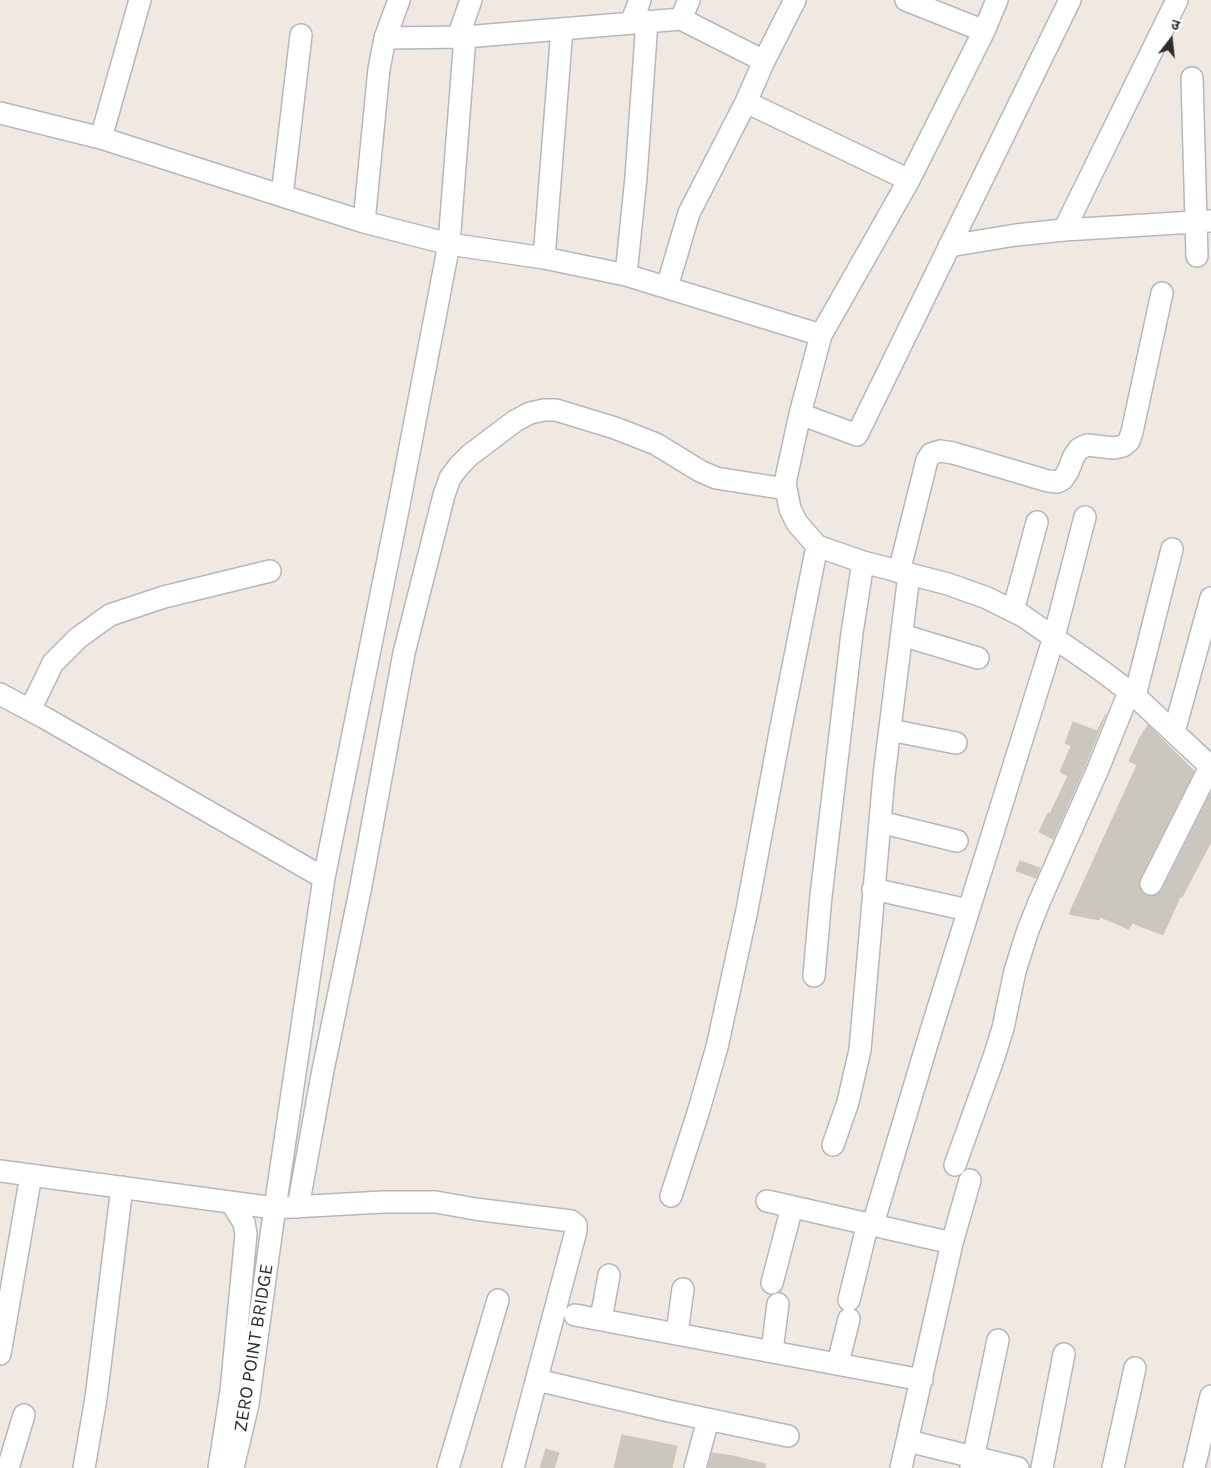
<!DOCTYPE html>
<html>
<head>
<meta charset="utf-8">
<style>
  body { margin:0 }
  #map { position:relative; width:1211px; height:1468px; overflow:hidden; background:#efe9e1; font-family:Karla,"Noto Sans Devanagari",sans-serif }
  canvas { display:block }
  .north { position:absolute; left:1146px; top:15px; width:50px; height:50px; -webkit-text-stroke:4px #fff; paint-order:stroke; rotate:16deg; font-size:14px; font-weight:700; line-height:20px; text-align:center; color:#2e2e2e }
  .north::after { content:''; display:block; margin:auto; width:18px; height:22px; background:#2e2e2e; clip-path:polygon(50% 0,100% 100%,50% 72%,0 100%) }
</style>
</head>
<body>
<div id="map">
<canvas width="1211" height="1468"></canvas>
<div class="north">उ</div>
</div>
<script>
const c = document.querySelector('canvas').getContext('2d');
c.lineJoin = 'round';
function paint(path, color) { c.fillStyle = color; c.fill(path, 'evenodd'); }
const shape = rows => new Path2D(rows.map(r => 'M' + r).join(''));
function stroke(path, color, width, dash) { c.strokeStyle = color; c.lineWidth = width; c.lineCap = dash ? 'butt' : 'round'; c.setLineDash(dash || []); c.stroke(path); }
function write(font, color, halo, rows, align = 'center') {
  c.font = font + ' Karla,sans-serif'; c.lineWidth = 4; c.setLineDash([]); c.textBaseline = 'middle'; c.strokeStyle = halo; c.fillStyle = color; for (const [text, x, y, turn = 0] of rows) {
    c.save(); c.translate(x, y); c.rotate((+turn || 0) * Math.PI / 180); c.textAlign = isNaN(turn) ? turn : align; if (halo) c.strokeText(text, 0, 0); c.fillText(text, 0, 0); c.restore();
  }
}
const building = shape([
  [1106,714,1086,764,1053,839,1039,832,1048,813,1050,814,1068,776,1060,772,1071,746,1065,743,1073,722,1097,731,1106,714],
  [1148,725,1194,771,1140,878,1139,885,1141,891,1145,895,1152,896,1158,894,1162,890,1211,793,1211,842,1182,897,1180,897,1163,935,1132,923,1129,929,1100,917,1099,920,1069,914,1137,765,1129,761,1139,740,1138,740,1148,725],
  [1020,861,1040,868,1036,878,1016,871,1020,861],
  [622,1435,677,1446,672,1468,614,1468,622,1435],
  [546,1449,559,1453,554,1468,540,1468,546,1449],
  [712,1453,733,1456,766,1464,765,1468,708,1468,712,1453]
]);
paint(building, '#cbc7bf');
stroke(building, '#cbc5ba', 1);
const minor = shape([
  [906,0,984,31],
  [997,0,984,31,909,180,821,335,800,414,857,435,1070,0],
  [681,19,689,0],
  [631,23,640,0],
  [458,37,471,0],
  [385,38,465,37],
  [764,61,681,19,465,37,449,244,544,258,626,275,821,335],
  [1192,78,1197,256],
  [746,102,909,180],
  [0,113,101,138,364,222,449,244,398,510,324,878],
  [101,138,140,0],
  [282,196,301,35],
  [364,222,379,69,385,38,399,0],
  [1064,230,1177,0],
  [949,246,1016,235,1064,230,1211,221],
  [544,258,562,29],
  [626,275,636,177,647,21],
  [667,287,689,213,746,102,764,61,795,0],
  [800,414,785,483,790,509,797,523,817,546,863,562,948,584,987,598,1023,616,1102,671,1135,696,1211,767],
  [899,572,927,460,931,454,940,451,953,453,1048,481,1057,482,1063,479,1068,471,1074,456,1079,449,1087,445,1114,448,1123,446,1129,441,1132,432,1162,293],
  [1013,611,1037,522],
  [902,635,978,658],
  [0,694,45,718,324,878,272,1228,248,1404,233,1468],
  [1135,696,1172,549],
  [30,710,53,663,78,638,110,615,164,597,270,571],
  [890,730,956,743],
  [1174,732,1211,598],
  [880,822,957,841],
  [1151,884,1211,765],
  [873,889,968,910],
  [814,976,821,896,852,633,863,562],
  [833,1145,848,1102,860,1050,884,776,909,575],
  [955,1165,994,1057,1003,1028,1015,971,1028,930,1040,900,1098,769,1129,692],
  [0,1171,274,1208,383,1202,436,1202,475,1209,571,1221,576,1225,576,1231,513,1468],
  [671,1196,698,1113,717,1047,747,910,781,727,817,546],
  [767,1201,952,1243],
  [298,1207,323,1070,361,886,404,653,444,495,450,478,459,466,470,455,515,421,530,413,544,410,556,410,615,428,656,444,700,471,716,478,786,489],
  [873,1224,930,1034,1054,637,1085,517],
  [772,1283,792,1207],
  [849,1300,868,1223],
  [575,1315,922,1380],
  [601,1319,609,1275],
  [677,1333,683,1289],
  [772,1351,778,1304],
  [0,1354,31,1175],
  [838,1363,849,1319],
  [537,1380,669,1411,788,1436],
  [908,1441,1018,1468],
  [8,1468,24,1415],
  [84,1468,96,1398,122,1187],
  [219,1468,231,1391,246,1234,244,1223,231,1202],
  [448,1468,498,1300],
  [695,1468,708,1420],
  [901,1468,952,1243,970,1180],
  [971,1468,998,1340],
  [1042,1468,1064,1354],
  [1113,1468,1135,1368],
  [1194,1468,1211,1396]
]);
stroke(minor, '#b4b7c1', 24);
stroke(minor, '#fff', 21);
write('19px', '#2e2e2e', '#fff', [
  ["ZERO POINT BRIDGE",254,1348,-81]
]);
</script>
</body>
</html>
